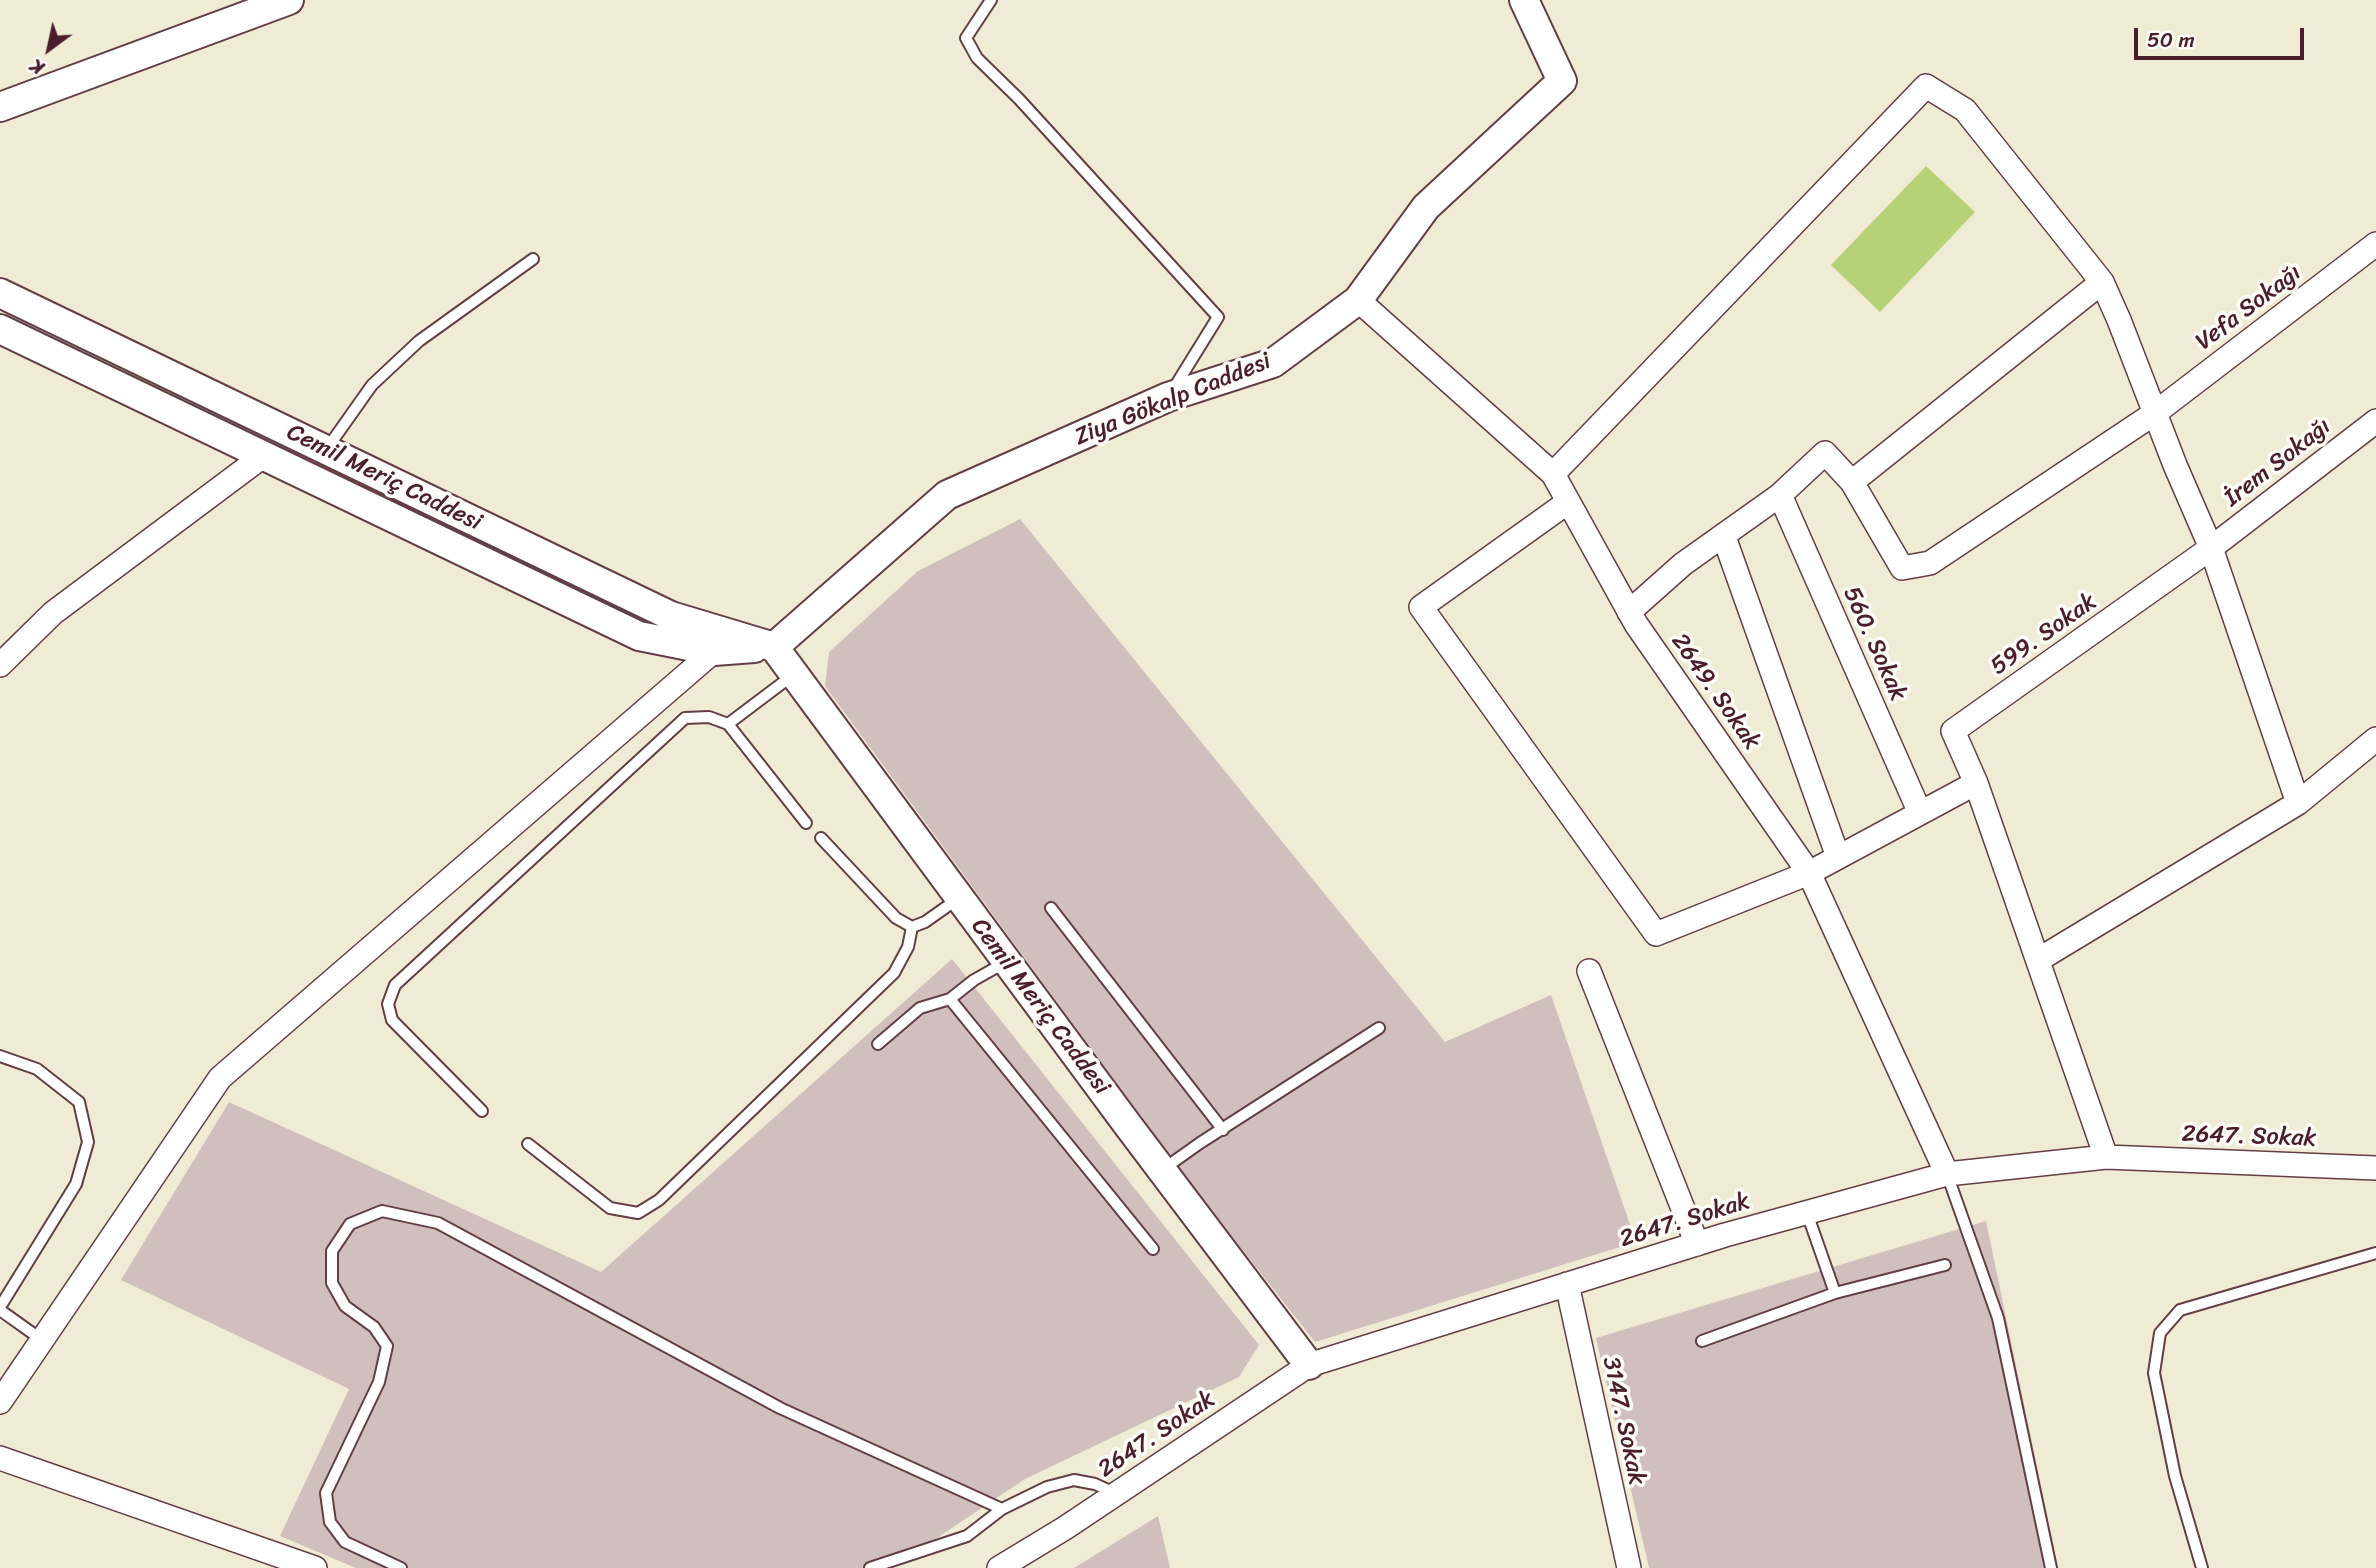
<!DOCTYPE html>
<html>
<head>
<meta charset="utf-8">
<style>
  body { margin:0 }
  #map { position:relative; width:2376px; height:1568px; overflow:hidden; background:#f0ebd4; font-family:Sriracha,sans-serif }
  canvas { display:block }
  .north { position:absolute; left:14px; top:14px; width:70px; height:70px; -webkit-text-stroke:5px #fdfcf7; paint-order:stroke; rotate:213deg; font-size:19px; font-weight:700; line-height:28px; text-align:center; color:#4a1f2b }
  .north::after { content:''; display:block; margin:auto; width:24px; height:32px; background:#4a1f2b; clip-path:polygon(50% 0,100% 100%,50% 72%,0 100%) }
  .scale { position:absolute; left:2134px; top:28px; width:170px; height:32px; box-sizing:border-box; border:4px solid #4a1f2b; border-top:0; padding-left:9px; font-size:21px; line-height:24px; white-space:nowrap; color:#4a1f2b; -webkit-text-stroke:5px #fdfcf7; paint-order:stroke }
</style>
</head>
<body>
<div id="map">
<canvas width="2376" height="1568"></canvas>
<div class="north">K</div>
<div class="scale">50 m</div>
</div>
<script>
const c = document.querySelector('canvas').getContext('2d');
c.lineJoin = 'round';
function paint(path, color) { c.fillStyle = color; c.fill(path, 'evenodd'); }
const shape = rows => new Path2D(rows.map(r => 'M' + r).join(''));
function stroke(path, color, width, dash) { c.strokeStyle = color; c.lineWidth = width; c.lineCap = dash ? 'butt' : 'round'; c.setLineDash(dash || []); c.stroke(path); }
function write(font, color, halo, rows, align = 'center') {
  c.font = font + ' Sriracha,sans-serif'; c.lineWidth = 7; c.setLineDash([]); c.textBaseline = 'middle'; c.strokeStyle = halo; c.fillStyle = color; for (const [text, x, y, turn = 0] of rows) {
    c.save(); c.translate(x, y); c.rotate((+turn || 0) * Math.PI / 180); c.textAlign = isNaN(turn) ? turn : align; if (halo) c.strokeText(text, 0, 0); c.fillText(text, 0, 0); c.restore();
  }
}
paint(shape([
  [1020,519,1445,1042,1551,995,1636,1242,1315,1342,1192,1186,825,686,829,652,918,571],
  [952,959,1259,1345,1239,1377,1025,1479,916,1552,877,1568,356,1568,280,1536,349,1389,121,1280,229,1102,601,1272],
  [1986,1221,2058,1568,1649,1568,1596,1338],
  [1158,1516,1170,1568,1074,1568]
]), '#d1bfbe');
paint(shape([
  [1926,166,1975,212,1880,312,1831,265]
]), '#b7d177');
const service = shape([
  [991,0,966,38,977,58,1019,99,1218,317,1174,388],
  [326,450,372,385,419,341,533,259],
  [728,724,793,675],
  [821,838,896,918,912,927,925,922,959,898],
  [1051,908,1223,1130],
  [950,999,1153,1249],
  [878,1044,920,1008,950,999,974,980,1006,962],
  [0,1056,37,1069,79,1102,88,1142,76,1184,0,1307],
  [482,1111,392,1020,388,1004,395,985,685,718,709,717,728,724,806,823],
  [528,1144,610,1208,638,1213,659,1200,894,973,908,947,912,927],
  [1162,1170,1200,1143,1379,1028],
  [1947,1174,1998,1318,2051,1568],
  [1807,1213,1835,1293],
  [0,1310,42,1340],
  [1702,1341,1835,1293,1945,1265],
  [401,1568,345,1542,330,1522,326,1493,379,1382,387,1346,374,1327,345,1306,332,1283,332,1251,350,1224,382,1211,438,1223,780,1408,1002,1509,1047,1487,1074,1480,1095,1484,1117,1494],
  [870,1568,967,1536,1002,1509],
  [2202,1568,2175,1476,2154,1373,2160,1333,2180,1310,2376,1253]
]);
const minor = shape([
  [2102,282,1852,482,1902,568,1930,563,2155,413,2376,244],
  [1358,300,1553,474,1636,624,1809,873,1947,1174],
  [1553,474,1926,86,1965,110,2102,282,2119,320,2175,465,2211,548,2298,803],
  [1780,495,1920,813],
  [1568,502,1421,607,1656,934,1809,873,1976,783,2106,1157],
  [1724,537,1838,857],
  [1629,612,1683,564,1780,495,1825,453,1852,482],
  [0,665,53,613,263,456],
  [1976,783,1953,731,2211,548,2376,421],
  [2038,960,2298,803,2376,739],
  [1589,971,1697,1244],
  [1567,1284,1629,1568],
  [0,1402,220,1078,714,651],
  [0,1458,315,1568],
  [999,1568,1065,1528,1309,1365,1725,1235,1947,1174,2106,1157,2376,1168]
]);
const tertiary = shape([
  [0,107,289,0],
  [0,293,671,616,774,647,1127,1124,1309,1365],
  [0,329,639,636,714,651,754,648],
  [774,647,947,495,1168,397,1273,363,1358,300,1426,207,1562,81,1524,0]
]);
stroke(service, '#633e44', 14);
stroke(minor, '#633e44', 26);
stroke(tertiary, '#633e44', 32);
stroke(service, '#fff', 10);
stroke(minor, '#fff', 23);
stroke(tertiary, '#fff', 28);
write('24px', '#4a1f2b', '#fdfcf7', [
  ["Vefa Sokağı",2249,308,-37],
  ["Ziya Gökalp Caddesi",1173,400,-22],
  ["İrem Sokağı",2278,463,-38],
  ["Cemil Meriç Caddesi",384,478,26],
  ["599. Sokak",2044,635,-35],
  ["560. Sokak",1874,644,66],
  ["2649. Sokak",1715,692,55],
  ["Cemil Meriç Caddesi",1040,1007,53],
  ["2647. Sokak",2249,1137,2],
  ["2647. Sokak",1685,1221,-17],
  ["3147. Sokak",1623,1421,78],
  ["2647. Sokak",1157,1435,-34]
]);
</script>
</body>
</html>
